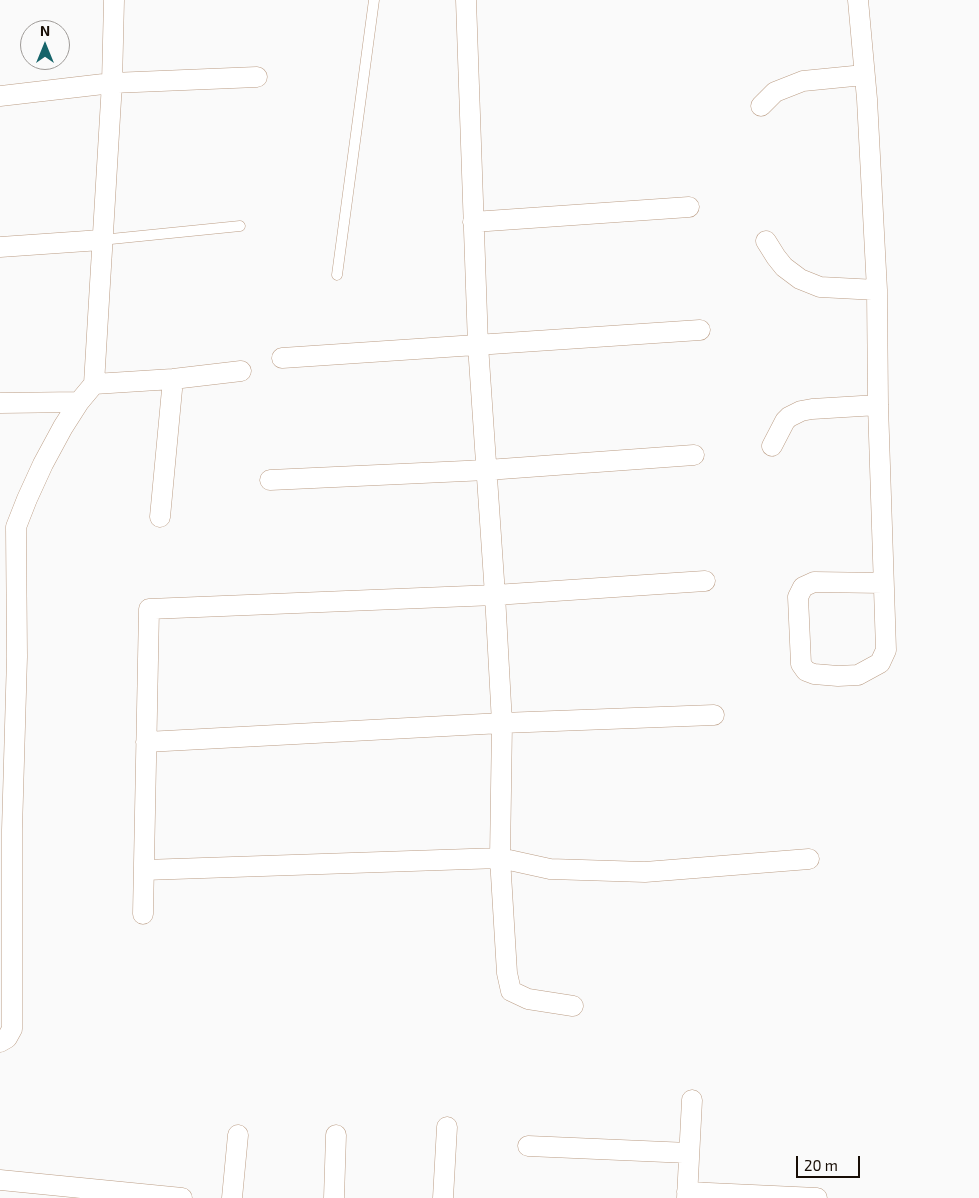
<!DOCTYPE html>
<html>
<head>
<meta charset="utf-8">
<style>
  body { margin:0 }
  #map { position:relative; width:979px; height:1198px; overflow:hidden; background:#fafafa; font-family:"Exo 2",sans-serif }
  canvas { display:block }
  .north { position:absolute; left:20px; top:20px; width:50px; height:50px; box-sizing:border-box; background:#fafafa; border:1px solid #9f9b98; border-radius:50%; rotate:0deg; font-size:14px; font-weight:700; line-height:20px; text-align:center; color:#170d05 }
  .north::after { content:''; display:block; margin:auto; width:18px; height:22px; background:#15646a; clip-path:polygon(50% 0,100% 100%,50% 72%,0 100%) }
  .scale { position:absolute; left:796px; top:1156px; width:64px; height:22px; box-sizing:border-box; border:2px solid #170d05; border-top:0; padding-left:6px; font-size:15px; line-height:18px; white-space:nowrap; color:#170d05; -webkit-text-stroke:4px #fafafa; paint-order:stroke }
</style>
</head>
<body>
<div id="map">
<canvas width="979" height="1198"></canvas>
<div class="north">N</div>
<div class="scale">20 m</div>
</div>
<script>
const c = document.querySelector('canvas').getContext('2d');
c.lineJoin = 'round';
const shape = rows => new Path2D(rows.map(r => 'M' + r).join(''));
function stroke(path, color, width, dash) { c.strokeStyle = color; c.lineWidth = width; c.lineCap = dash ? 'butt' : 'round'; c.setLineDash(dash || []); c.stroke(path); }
const lane = shape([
  [101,240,240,226],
  [337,275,374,0]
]);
const street = shape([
  [466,0,478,345,495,595,502,723,500,858,507,973,511,991,528,999,573,1006],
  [858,0,867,99,877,290,878,405,886,650,880,663,858,675,838,676,814,674,806,671,801,664,798,597,803,587,814,582,883,583],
  [0,96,112,83,257,77],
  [761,106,775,92,803,81,864,75],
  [473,222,689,207],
  [766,241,776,257,784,267,800,279,820,287,877,290],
  [0,247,101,240],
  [282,358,700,330],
  [94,384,173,379,241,371],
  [0,403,79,402],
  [772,446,785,421,789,417,801,411,812,409,878,405],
  [270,480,487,470,694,455],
  [160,517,173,379],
  [146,742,502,723,714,715],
  [144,870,500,858,550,869,645,872,809,859],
  [143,914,149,609,495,595,705,581],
  [0,1042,7,1038,12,1029,12,830,17,657,16,527,27,499,43,464,63,427,79,402,94,384,112,83,114,0],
  [528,1146,689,1153],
  [0,1180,182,1198],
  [687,1192,817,1198],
  [232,1198,238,1135],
  [334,1198,336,1135],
  [443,1198,447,1127],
  [687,1198,692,1100]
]);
stroke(lane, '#bb9d85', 11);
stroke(street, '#bb9d85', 21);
stroke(lane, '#fff', 10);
stroke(street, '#fff', 20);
</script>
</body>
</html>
